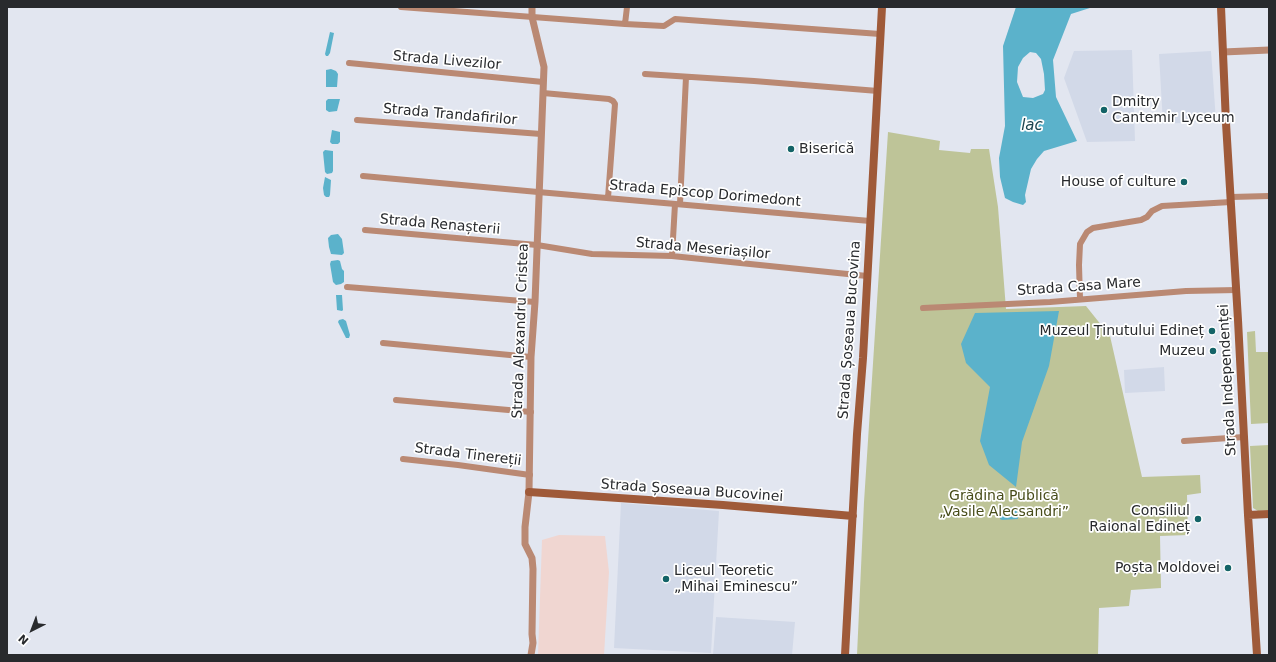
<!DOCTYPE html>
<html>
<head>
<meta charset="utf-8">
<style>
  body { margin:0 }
  #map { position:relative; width:1276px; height:662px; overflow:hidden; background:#e2e6f0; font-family:"DejaVu Sans",sans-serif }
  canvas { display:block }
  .frame { position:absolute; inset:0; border:8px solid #282a2d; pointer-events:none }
  .north { position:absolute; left:12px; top:610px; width:40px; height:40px; -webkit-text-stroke:3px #fff; paint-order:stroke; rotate:222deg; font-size:11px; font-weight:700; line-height:16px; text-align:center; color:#282a2d }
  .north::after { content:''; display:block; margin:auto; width:14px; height:18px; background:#282a2d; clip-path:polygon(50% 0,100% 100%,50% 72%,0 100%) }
</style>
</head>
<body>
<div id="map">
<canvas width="1276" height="662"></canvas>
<div class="frame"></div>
<div class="north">N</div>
</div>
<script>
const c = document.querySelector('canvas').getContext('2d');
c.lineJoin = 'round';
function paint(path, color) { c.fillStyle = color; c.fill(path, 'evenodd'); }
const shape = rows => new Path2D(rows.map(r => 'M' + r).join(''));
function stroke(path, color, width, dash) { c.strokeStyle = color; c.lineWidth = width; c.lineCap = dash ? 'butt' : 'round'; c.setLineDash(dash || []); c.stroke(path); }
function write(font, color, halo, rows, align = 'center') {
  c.font = font + ' "DejaVu Sans",sans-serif'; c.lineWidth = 3.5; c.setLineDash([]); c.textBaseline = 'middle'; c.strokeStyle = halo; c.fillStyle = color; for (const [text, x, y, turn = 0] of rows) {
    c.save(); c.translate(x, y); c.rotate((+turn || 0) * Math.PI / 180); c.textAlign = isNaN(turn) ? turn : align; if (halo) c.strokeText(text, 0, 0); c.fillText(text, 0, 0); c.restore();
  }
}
paint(shape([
  [1132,50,1135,141,1087,142,1064,78,1074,51],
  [1211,51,1216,121,1163,124,1159,54],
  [1164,367,1165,391,1125,393,1124,370],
  [621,503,719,511,711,653,614,648],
  [716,617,795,622,792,655,713,655]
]), '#d2d9e8');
paint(shape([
  [559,535,605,536,609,572,604,655,538,655,542,540]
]), '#f0d6d1');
paint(shape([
  [888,132,940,141,939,150,970,153,971,149,989,149,998,207,1006,309,1086,306,1110,336,1142,477,1200,475,1201,493,1187,495,1188,535,1160,536,1161,588,1131,590,1129,606,1099,608,1098,655,857,655,864,502],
  [1255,331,1256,352,1269,352,1269,423,1251,424,1247,332],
  [1269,445,1269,510,1258,511,1253,508,1250,446]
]), '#bec498');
paint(shape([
  [1016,7,1093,7,1071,14,1053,60,1056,97,1077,141,1044,151,1037,159,1031,169,1025,195,1026,202,1023,205,1013,202,1005,198,1000,177,999,158,1005,126,1003,46],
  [1030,52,1036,53,1041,59,1044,74,1045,90,1043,94,1033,98,1023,97,1017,82,1018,67,1023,58],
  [330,32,334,33,330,53,328,56,326,56,325,54],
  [331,69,336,71,338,74,337,87,326,87,326,70],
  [328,99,340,99,337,111,329,112,326,110,326,101],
  [332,130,340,132,340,142,338,144,332,144,330,142],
  [325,150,333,151,333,171,332,173,327,174,325,172,323,152],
  [325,177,331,180,330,195,329,197,326,197,324,195,323,188],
  [338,234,342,239,344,253,342,255,331,254,329,247,328,238,331,235],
  [338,260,340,261,342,269,344,271,344,282,341,284,336,285,333,282,330,264,331,261],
  [336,295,342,295,343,310,342,311,337,310],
  [1059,311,1049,366,1022,442,1016,487,989,465,980,441,990,387,966,363,961,344,975,313],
  [343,319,346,321,350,335,349,338,346,338,338,322,339,320],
  [1016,507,1017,509,1018,519,1002,520,1000,519,999,509]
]), '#5bb2cb');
stroke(shape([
  [401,7,625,24,664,26,675,19,880,34],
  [625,24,627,7],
  [349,63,543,82],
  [645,74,754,81,878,91],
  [543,93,609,99,613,101,615,104,608,198],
  [357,120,541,134],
  [363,176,538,192,870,221],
  [1231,197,1269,196],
  [680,204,686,77],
  [365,230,537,245,592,254,672,256,867,276],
  [672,256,675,204],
  [347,287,535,302],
  [1080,299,1079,265,1080,244,1087,232,1093,228,1141,220,1147,217,1152,211,1162,206,1231,202],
  [923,308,1050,302,1186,291,1237,290],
  [383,343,531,357],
  [396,400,531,412],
  [1184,441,1244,437],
  [403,459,458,465,530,475]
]), '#ba8973', 6);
stroke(shape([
  [1223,52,1269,50],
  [531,655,533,643,532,634,533,569,532,558,525,544,525,527,529,492,531,357,535,302,544,67,532,17,532,7]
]), '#ba8973', 7);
stroke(shape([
  [1221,7,1226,123,1238,320,1248,515,1257,655],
  [529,492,723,505,853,516],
  [1248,515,1269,514],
  [845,655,857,434,863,358,882,7]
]), '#9f5a39', 8);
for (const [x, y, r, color] of [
  [1104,110,4,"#136367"],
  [791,149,4,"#136367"],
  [1184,182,4,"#136367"],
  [1212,331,4,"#136367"],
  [1213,351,4,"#136367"],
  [1198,519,4,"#136367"],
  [1228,568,4,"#136367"],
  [666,579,4,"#136367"]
]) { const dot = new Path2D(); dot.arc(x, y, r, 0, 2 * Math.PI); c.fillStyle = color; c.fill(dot); stroke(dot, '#fff', 1.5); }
write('14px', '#282a2d', '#fff', [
  ["Strada Livezilor",447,61,5],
  ["Strada Trandafirilor",450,115,5],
  ["Strada Episcop Dorimedont",705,194,5],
  ["Strada Renașterii",440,225,5],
  ["Strada Meseriașilor",703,249,5],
  ["Strada Casa Mare",1079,287,-4],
  ["Strada Șoseaua Bucovina",850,330,-86],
  ["Strada Alexandru Cristea",521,331,-88],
  ["Strada Independenței",1228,380,-93],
  ["Strada Tinereții",468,455,7],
  ["Strada Șoseaua Bucovinei",692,491,4]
]);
write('14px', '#282a2d', '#fff', [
  ["Dmitry",1112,102,"left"],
  ["Cantemir Lyceum",1112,118,"left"],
  ["Biserică",799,149,"left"],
  ["House of culture",1176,182],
  ["Muzeul Ținutului Edineț",1204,331],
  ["Muzeu",1205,351],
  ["Consiliul",1190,511],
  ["Raional Edineț",1190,527],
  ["Poșta Moldovei",1220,568],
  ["Liceul Teoretic",674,571,"left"],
  ["„Mihai Eminescu”",674,587,"left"]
], 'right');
write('14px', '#474c19', '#fff', [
  ["Grădina Publică",1004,496],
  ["„Vasile Alecsandri”",1004,512]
]);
write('italic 15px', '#1c444f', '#fff', [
  ["lac",1032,126]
]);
</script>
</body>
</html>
